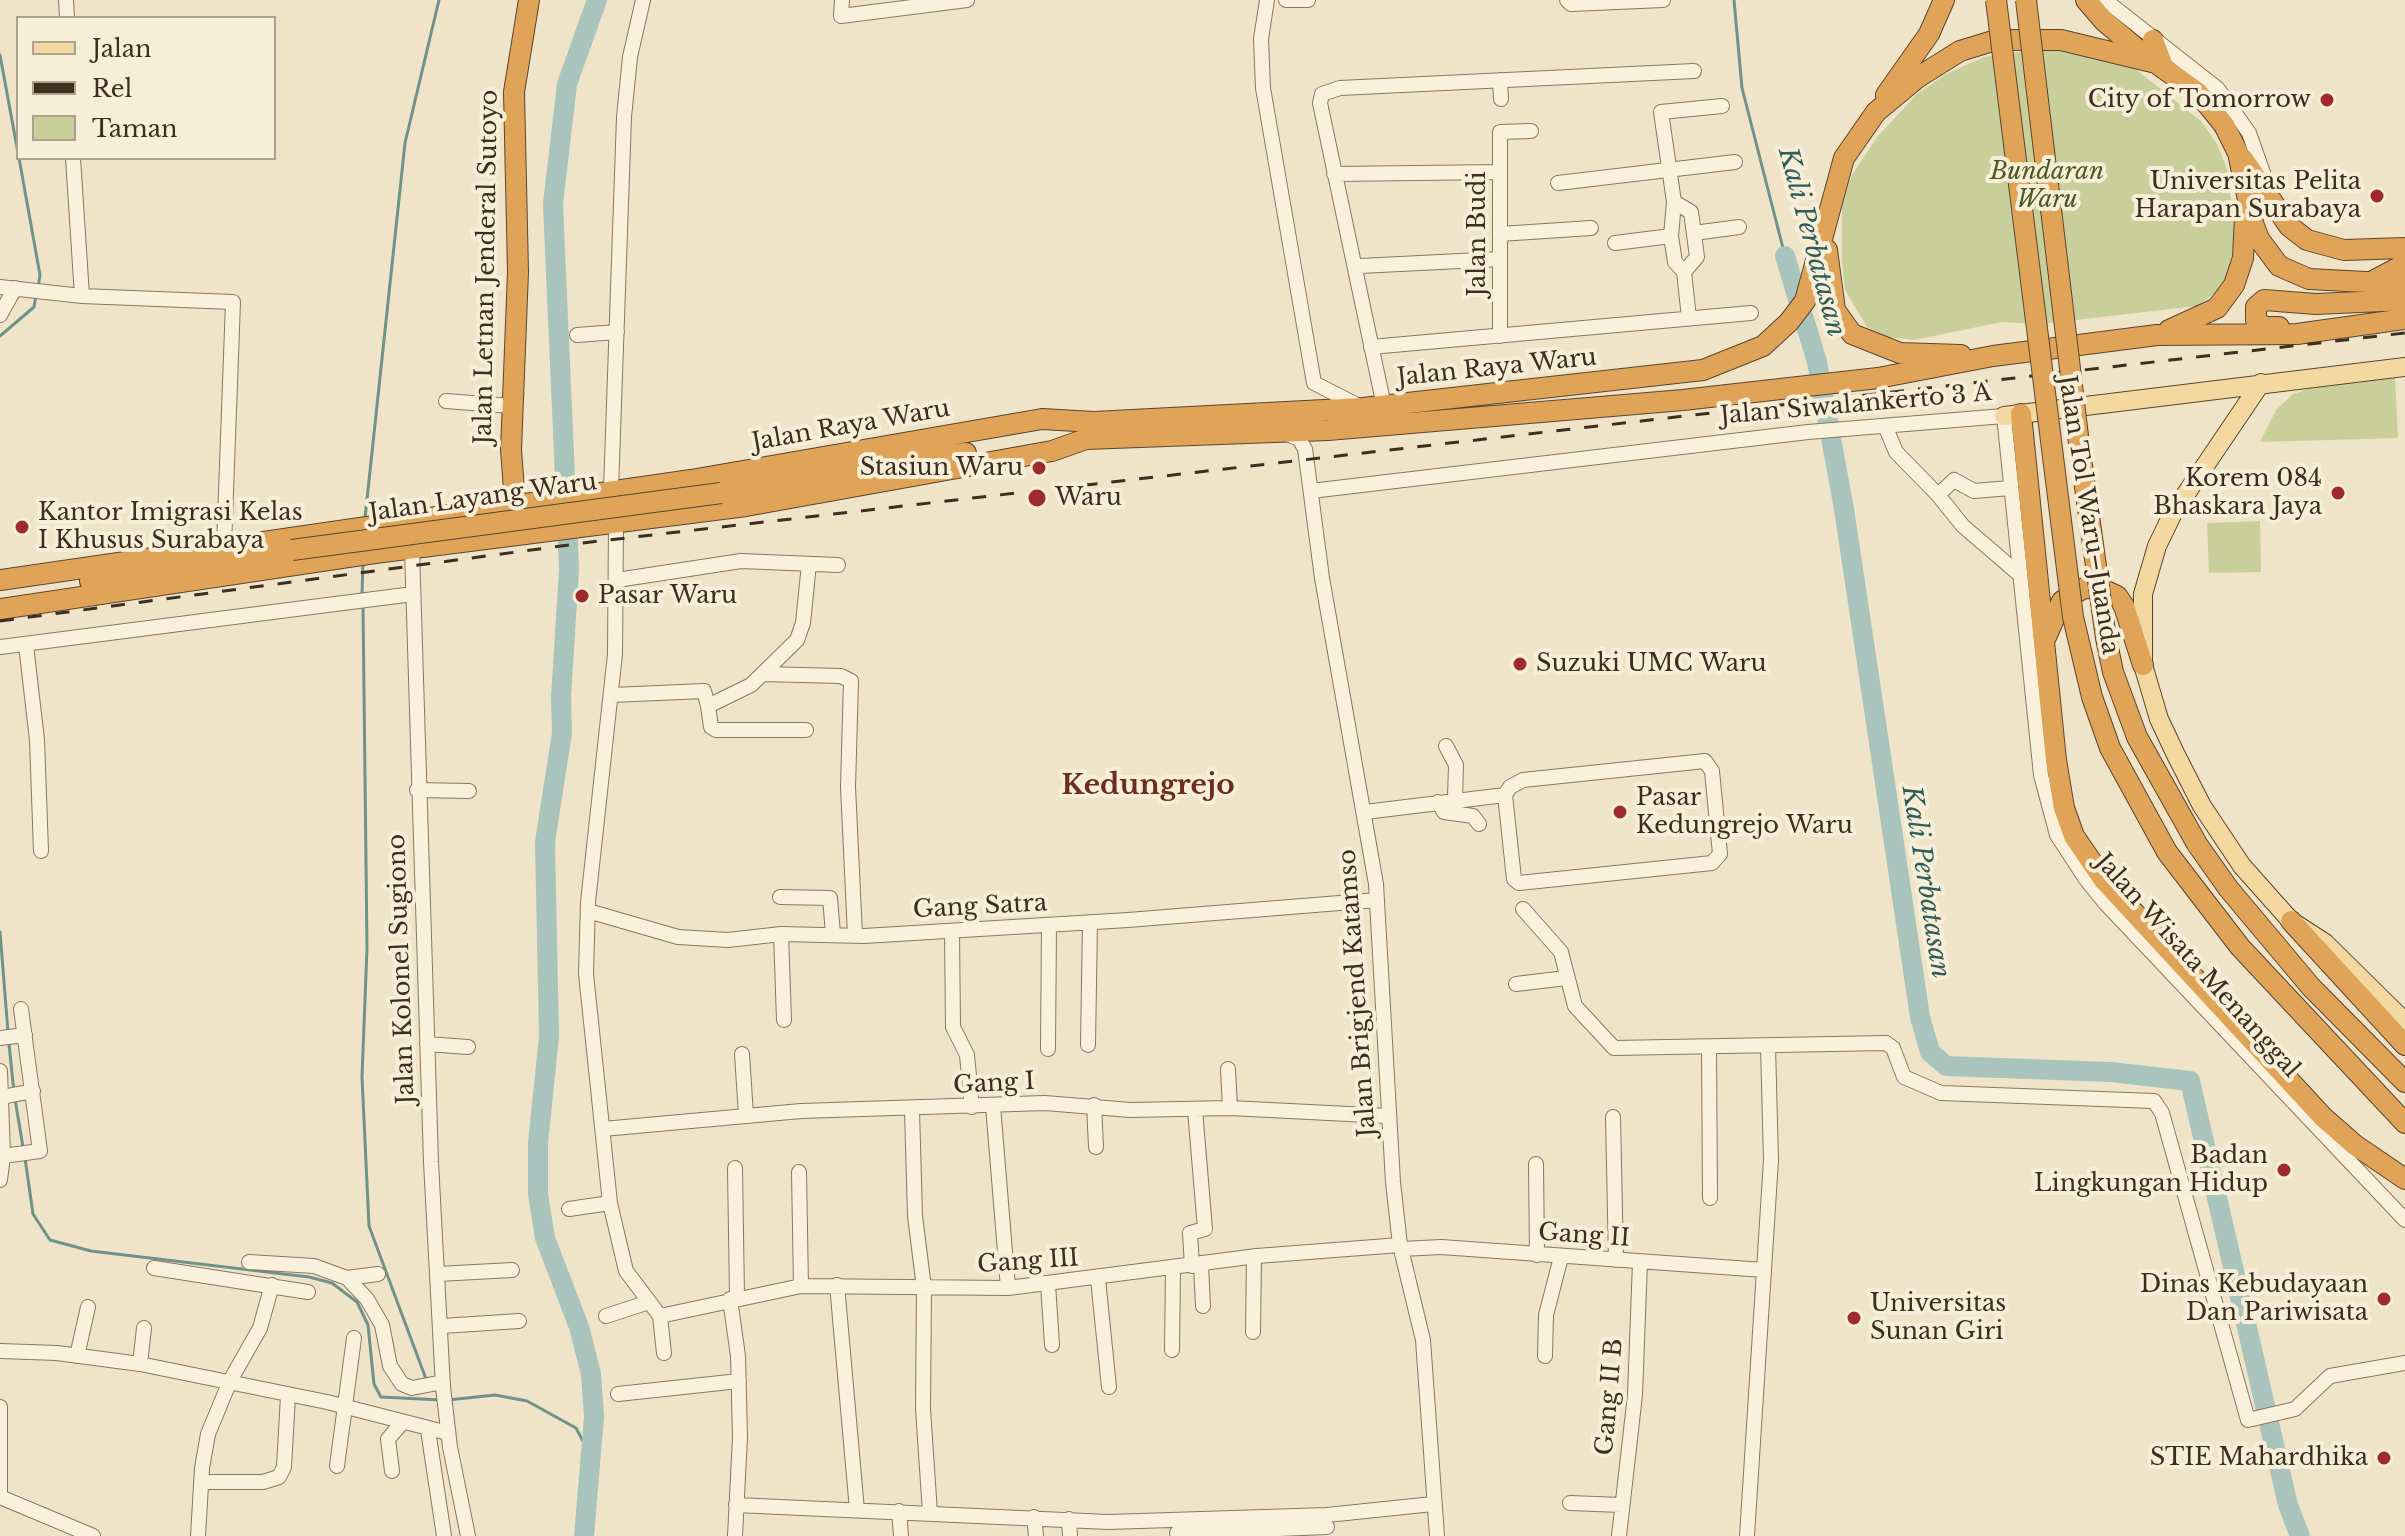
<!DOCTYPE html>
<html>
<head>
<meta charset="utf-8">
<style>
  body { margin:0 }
  #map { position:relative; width:2405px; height:1536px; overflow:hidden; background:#f0e4c8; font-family:"Libre Baskerville",serif }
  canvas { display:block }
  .legend { position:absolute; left:16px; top:16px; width:260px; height:144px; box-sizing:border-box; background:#f7eed8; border:2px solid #ada18e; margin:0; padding:10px 14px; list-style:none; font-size:24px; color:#3d2e20 }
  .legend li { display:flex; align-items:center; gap:16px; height:40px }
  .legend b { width:40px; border:2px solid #ada18e }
</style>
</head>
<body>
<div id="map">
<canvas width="2405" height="1536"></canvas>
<ul class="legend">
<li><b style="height:10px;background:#f3d9a0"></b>Jalan</li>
<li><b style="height:10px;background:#3d2e20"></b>Rel</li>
<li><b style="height:22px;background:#c9cf9b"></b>Taman</li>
</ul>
</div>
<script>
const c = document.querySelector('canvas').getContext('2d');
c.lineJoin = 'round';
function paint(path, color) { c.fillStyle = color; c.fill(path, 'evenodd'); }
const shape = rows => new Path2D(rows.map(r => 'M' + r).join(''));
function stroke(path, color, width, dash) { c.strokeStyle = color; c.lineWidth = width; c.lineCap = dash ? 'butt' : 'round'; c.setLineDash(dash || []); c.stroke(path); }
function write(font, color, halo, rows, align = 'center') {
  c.font = font + ' "Libre Baskerville",serif'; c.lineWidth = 8; c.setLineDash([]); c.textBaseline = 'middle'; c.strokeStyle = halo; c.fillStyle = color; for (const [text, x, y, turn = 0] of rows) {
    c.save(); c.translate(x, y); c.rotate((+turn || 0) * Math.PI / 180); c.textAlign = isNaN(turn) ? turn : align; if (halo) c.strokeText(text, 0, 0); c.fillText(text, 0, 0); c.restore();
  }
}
paint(shape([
  [2047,48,2093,54,2134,68,2201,121,2217,144,2227,169,2237,245,2226,285,2197,306,2041,324,2002,322,1914,340,1885,337,1867,327,1845,290,1842,263,1842,206,1852,175,1878,136,1917,94,1948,73,1984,57],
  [2395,377,2398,438,2260,442,2276,410,2293,394,2318,386],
  [2260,521,2261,572,2209,573,2207,523]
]), '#c9cf9b');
stroke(shape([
  [1734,0,1742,88,1785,256],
  [0,55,18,153],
  [19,158,40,275,38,288],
  [0,336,34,307,36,295],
  [365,518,405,143,439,0],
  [362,594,363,562],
  [363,606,367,948,362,1077,369,1226,426,1379],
  [0,932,8,1032],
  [9,1044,14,1092],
  [15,1099,23,1147],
  [25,1158,33,1214,50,1240,91,1251,309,1277,332,1283,357,1302,368,1325,374,1384,381,1397,441,1400],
  [448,1400,495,1395,527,1401,576,1428,592,1458]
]), '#6f938a', 3);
stroke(shape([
  [1785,256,1817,362,1844,509,1920,1017,1930,1052,1946,1066,2111,1072,2190,1081,2288,1505,2300,1536],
  [584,1536,594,1417,591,1374,579,1327,545,1238,538,1194,538,1143,549,1036,545,842,562,733,561,697,569,569,553,204,567,84,597,0]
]), '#a9c4bc', 20);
const minor = shape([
  [66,0,67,18],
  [842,0,841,16,967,0],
  [1267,0,1261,39,1263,88,1314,383,1359,406],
  [1286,0,1308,0],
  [1567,0,1571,4,1663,0],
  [2105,0,2218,89,2249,133,2267,184],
  [1500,80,1501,99],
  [73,158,82,296],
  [1334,174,1500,172],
  [1558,183,1735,162],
  [1674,202,1691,212,1697,257,1684,272],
  [1694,233,1739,227],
  [1500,234,1591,228],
  [1615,243,1671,236],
  [1360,266,1500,259],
  [0,287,82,296,233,302,224,546],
  [0,315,15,288],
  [1689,318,1684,272,1675,262,1671,236,1674,202,1661,112,1722,106],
  [577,335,617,332],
  [1500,336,1500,132,1531,131],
  [1371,347,1751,313],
  [446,401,512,406],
  [1384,406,1320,103,1322,94,1340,88,1694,71],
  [1886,428,1896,452,1938,495,1963,526,2020,575],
  [1285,433,1299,439,1305,449,1322,578,1376,884,1393,1182,1400,1245,1423,1340,1437,1536],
  [611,490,624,117,630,57,643,0],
  [1311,491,1808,432,2004,416,2041,775,2057,835,2085,878,2106,904,2405,1220],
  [1938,495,1954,480,1974,491,2010,488],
  [616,524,615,654,588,902,586,974,610,1203,626,1271,660,1316,664,1353],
  [412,549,431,1162,443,1387,450,1447,468,1536],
  [617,580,741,561,838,565],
  [26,645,37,740,41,851],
  [0,647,413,594],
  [762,674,841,676,851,681,848,787,855,935],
  [612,695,704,691,708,706],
  [806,730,716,730,711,727,708,706,751,685,797,640,803,623,809,564],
  [1446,746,1456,765,1455,798],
  [417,790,469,791],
  [1438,802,1444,812,1473,816,1479,824],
  [1365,812,1505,795,1510,787,1523,780,1705,761,1712,771,1720,854,1712,863,1519,883,1514,879,1505,795],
  [780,897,830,898,833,934],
  [1523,909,1561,952,1575,1006,1614,1048,1886,1043,1893,1048,1904,1077,1941,1093,2154,1101,2162,1113,2248,1420,2295,1409,2330,1376,2405,1363],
  [588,911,678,937,728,940,781,934,864,936,1128,920,1377,900],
  [952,931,953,1027,967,1055,972,1107],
  [781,934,784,1020],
  [1516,984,1566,978],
  [0,1038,25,1035],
  [427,1044,468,1047],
  [1088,1045,1090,922],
  [1709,1048,1710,1198],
  [1048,1049,1049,925],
  [742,1054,746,1115],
  [1228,1069,1230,1108],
  [0,1071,3,1156,0,1180],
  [2,1097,33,1091],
  [1094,1105,1096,1147],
  [993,1106,1008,1288],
  [912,1110,915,1216,924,1288,923,1409,930,1513],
  [1613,1117,1616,1260],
  [603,1129,801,1111,1045,1103,1130,1110,1230,1108,1388,1116],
  [3,1156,40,1151,21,1009],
  [1536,1164,1537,1255],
  [735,1168,737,1297],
  [799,1172,801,1286],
  [569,1209,610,1203],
  [1401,1249,1441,1247,1764,1270],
  [249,1262,314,1266,347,1278,367,1299,382,1325,390,1366,402,1384,412,1388,443,1382],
  [1201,1265,1203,1306],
  [1192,1266,1190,1233,1205,1229,1195,1110],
  [154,1268,308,1292],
  [438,1274,512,1270],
  [347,1278,378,1274],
  [1098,1279,1109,1387],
  [1048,1284,1052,1345],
  [837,1285,857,1510],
  [730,1299,738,1356,740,1437,735,1536],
  [606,1316,649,1302],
  [660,1316,801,1286,1008,1288,1257,1256,1400,1245],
  [442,1326,519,1321],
  [1253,1332,1254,1256],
  [1172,1350,1173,1268],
  [0,1351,57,1353,140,1364,327,1402,448,1433],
  [77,1356,88,1307],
  [1545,1356,1546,1315,1561,1257],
  [140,1364,144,1328],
  [618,1394,739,1381],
  [0,1407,0,1497,93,1536],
  [428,1430,444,1536],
  [337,1466,354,1338],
  [392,1471,388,1439,401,1424],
  [201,1482,263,1482,279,1477,284,1467,288,1396],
  [1570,1503,1621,1505],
  [736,1505,1108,1522,1327,1515,1433,1504],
  [899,1511,901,1536],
  [1034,1517,1036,1536],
  [1069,1519,1070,1536],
  [1177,1533,1327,1527],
  [198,1536,202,1468,208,1434,230,1381,260,1328,272,1285],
  [1619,1536,1635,1395,1640,1262],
  [1747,1536,1771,1160,1768,1046]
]);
const major = shape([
  [2261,383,2173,513,2157,546,2143,594,2143,665,2159,719,2176,755,2202,806,2242,866,2291,921,2325,943,2405,1022],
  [2004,416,2405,367]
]);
const highway = shape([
  [2086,0,2104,21,2143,54],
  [2153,40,2164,69],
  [1886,95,1929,34,1944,0],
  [2243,159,2289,226,2307,240,2344,250,2405,248],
  [1827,250,1835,310,1852,334,1900,353,1961,355],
  [2371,282,2405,264],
  [2279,327,2264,327,2256,320,2256,307,2264,300,2316,304,2405,300],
  [2169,330,2217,308,2234,285,2243,258,2245,216],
  [2021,414,2056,760,2064,808,2074,836,2104,880,2323,1117,2355,1145,2405,1179],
  [721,493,907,460,966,453],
  [516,516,511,450,518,272,514,92,529,0],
  [0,580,691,480,1042,419,1094,422,1363,408,1703,370,1763,346,1789,322,1805,301,1844,158,1876,112,1917,78,1960,51,1996,40,2061,40,2156,63,2198,93,2224,125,2238,153,2253,223,2259,239,2279,266,2309,279,2405,284],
  [90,581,292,550],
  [0,609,375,553,746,506,1052,451,1086,439,1328,430,1683,400,1878,378,1993,356,2157,335,2297,334,2405,319],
  [2046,637,2062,601,2084,588,2102,589,2117,596,2124,606,2143,665],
  [2197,844,2228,888,2311,987,2405,1082],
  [2167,852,2240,947,2405,1123],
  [2291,921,2405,1045]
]);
stroke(minor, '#8d765c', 16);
stroke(major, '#5b4430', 20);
stroke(highway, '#5b4430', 22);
stroke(minor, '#faf1dc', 14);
stroke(major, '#f3d9a0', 18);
stroke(highway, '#e0a458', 20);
stroke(shape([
  [0,621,591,542,2405,333]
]), '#3d2e20', 3, [14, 14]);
const highwayBridge = shape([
  [1996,0,2073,617,2092,697,2110,748,2167,852],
  [2026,0,2079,444,2106,638,2113,672,2137,737,2197,844],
  [292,550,721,493]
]);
stroke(highwayBridge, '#5b4430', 22, []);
stroke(highwayBridge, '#e0a458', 20);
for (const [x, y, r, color] of [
  [2327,100,8,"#9e2a2b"],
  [2377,196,8,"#9e2a2b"],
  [1039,468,8,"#9e2a2b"],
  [2338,493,8,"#9e2a2b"],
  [1037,498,10,"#9e2a2b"],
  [22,527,8,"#9e2a2b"],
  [582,596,8,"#9e2a2b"],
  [1520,664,8,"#9e2a2b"],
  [1620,812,8,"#9e2a2b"],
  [2284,1170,8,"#9e2a2b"],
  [2384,1299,8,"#9e2a2b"],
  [1854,1318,8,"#9e2a2b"],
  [2384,1458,8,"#9e2a2b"]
]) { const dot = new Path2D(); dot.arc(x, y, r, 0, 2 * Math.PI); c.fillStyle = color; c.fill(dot); stroke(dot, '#f7eed8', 3); }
write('24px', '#3d2e20', '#f7eed8', [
  ["City of Tomorrow",2311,100],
  ["Universitas Pelita",2361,182],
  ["Harapan Surabaya",2361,210],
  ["Stasiun Waru",1023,468],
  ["Korem 084",2322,479],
  ["Bhaskara Jaya",2322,507],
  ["Waru",1055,498,"left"],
  ["Kantor Imigrasi Kelas",38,513,"left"],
  ["I Khusus Surabaya",38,541,"left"],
  ["Pasar Waru",598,596,"left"],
  ["Suzuki UMC Waru",1536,664,"left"],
  ["Pasar",1636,798,"left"],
  ["Kedungrejo Waru",1636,826,"left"],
  ["Badan",2268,1156],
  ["Lingkungan Hidup",2268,1184],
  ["Dinas Kebudayaan",2368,1285],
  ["Dan Pariwisata",2368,1313],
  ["Universitas",1870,1304,"left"],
  ["Sunan Giri",1870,1332,"left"],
  ["STIE Mahardhika",2368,1458]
], 'right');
write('italic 24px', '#4d5a26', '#f7eed8', [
  ["Bundaran",2047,172],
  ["Waru",2047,200]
]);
write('24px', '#3d2e20', '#f7eed8', [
  ["Jalan Budi",1478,234,-90],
  ["Jalan Letnan Jenderal Sutoyo",487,267,-89],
  ["Jalan Raya Waru",1497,368,-6],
  ["Jalan Siwalankerto 3 A",1856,405,-5],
  ["Jalan Raya Waru",851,426,-10],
  ["Jalan Layang Waru",483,498,-8],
  ["Jalan Tol Waru–Juanda",2088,515,81],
  ["Gang Satra",980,907,-3],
  ["Jalan Wisata Menanggal",2197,966,48],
  ["Jalan Kolonel Sugiono",402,969,-92],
  ["Jalan Brigjend Katamso",1358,993,-94],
  ["Gang I",994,1084,-3],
  ["Gang II",1584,1236,4],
  ["Gang III",1028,1262,-4],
  ["Gang II B",1610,1397,-85]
]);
write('italic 26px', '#2f5d5a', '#f7eed8', [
  ["Kali Perbatasan",1811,242,75],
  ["Kali Perbatasan",1925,882,81]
]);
write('bold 28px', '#6b2e1e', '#f7eed8', [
  ["Kedungrejo",1148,786]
]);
</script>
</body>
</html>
